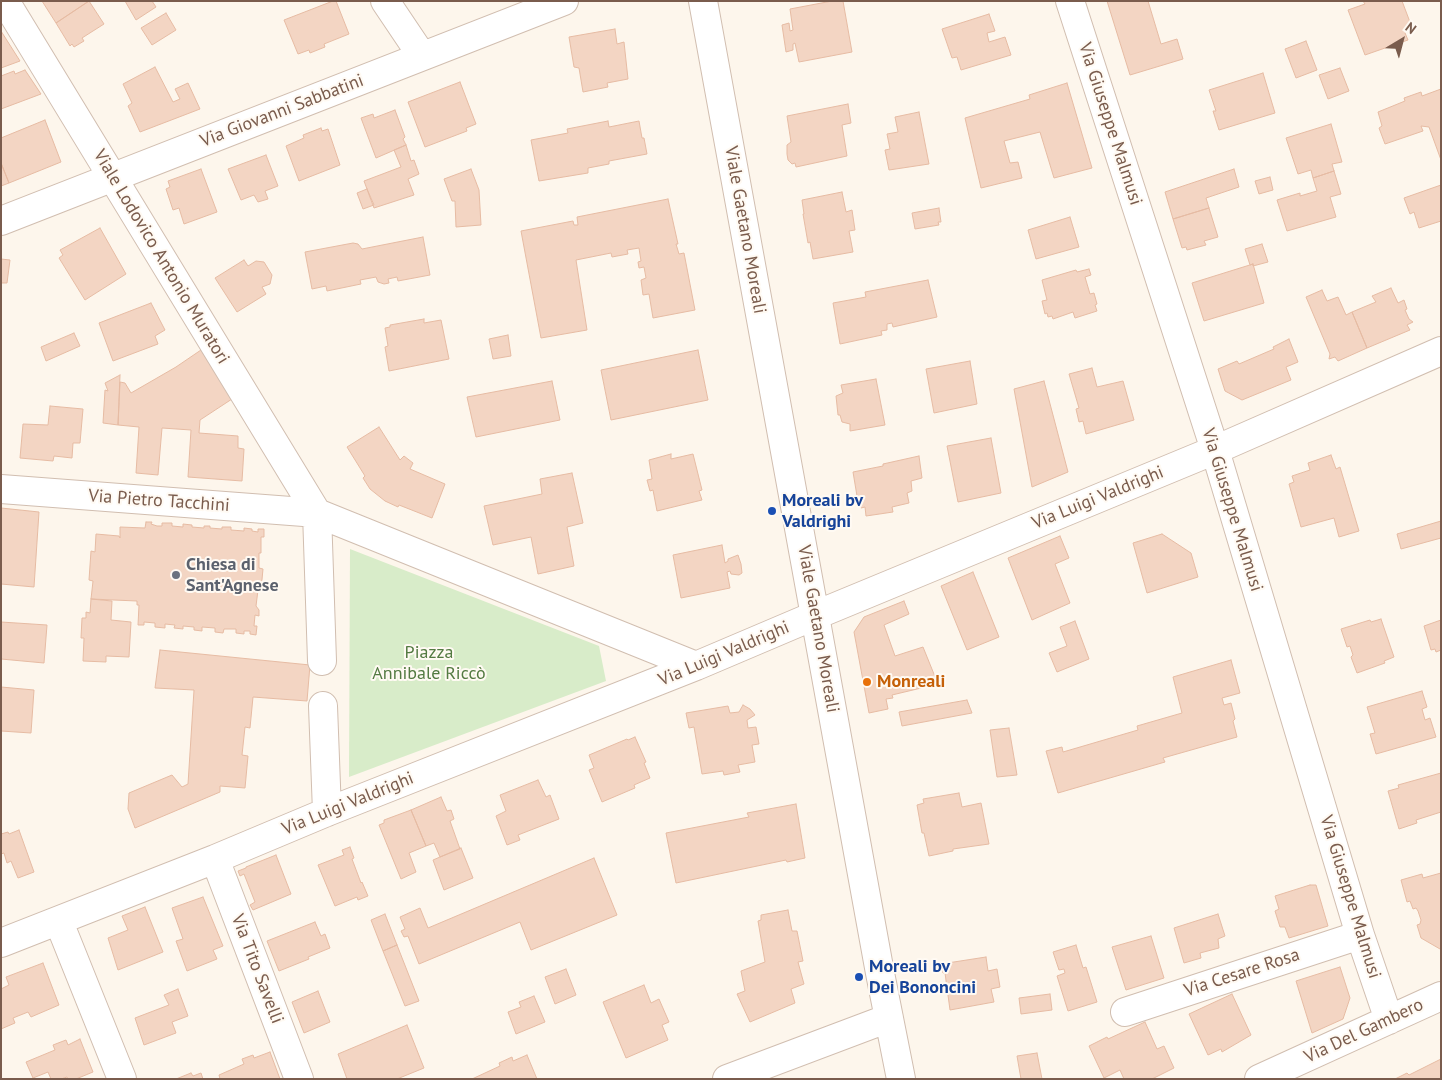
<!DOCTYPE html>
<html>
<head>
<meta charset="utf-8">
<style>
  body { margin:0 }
  #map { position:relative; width:1442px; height:1080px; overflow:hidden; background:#fdf6ec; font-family:"PT Sans",sans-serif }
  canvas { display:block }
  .frame { position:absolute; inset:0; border:2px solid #7a5c4d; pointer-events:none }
  .north { position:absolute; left:1377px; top:15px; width:50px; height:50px; -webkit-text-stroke:4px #fffaf3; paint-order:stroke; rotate:37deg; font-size:14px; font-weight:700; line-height:20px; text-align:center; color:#7a5c4d }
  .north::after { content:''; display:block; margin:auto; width:18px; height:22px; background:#7a5c4d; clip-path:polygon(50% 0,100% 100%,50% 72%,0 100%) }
</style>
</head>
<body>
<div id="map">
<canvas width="1442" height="1080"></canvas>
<div class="frame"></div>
<div class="north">N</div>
</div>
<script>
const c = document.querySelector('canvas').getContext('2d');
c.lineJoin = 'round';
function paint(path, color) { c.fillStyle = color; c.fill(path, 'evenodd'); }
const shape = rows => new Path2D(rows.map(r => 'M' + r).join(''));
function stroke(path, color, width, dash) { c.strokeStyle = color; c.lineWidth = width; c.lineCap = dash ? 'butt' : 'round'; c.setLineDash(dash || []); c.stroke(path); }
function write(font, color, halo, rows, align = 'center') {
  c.font = font + ' "PT Sans",sans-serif'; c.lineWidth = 4; c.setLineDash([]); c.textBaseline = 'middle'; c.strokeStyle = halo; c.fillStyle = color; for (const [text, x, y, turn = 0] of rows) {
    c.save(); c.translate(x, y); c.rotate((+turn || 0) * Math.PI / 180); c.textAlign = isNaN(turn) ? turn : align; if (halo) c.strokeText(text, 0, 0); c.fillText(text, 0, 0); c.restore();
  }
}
paint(shape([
  [350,549,599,646,606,681,349,777]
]), '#d8ecc9');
const building = shape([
  [42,1,89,1,56,23,42,1],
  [89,1,104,24,82,38,84,41,74,47,72,44,70,46,56,23,89,1],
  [125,1,152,1,156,7,136,20,125,1],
  [333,1,336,1,349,34,324,44,325,47,310,53,309,50,298,54,284,20,333,1],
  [832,1,843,1,852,52,799,62,795,43,793,44,793,50,786,52,782,25,789,23,790,31,793,30,790,9,832,1],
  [1107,1,1148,1,1161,44,1177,39,1183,59,1130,75,1107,1],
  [1363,1,1402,1,1413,30,1405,33,1408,40,1365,55,1348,10,1365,4,1363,1],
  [166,13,176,30,152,45,141,28,166,13],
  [989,14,995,31,987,33,989,42,1005,37,1011,55,961,70,957,57,952,58,942,29,989,14],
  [615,29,617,44,624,42,628,79,607,83,608,87,583,92,579,68,574,67,569,37,615,29],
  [1,31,20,61,1,68,1,31],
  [1306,41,1317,70,1296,78,1285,49,1306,41],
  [155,67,173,102,180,99,175,89,188,83,200,109,140,132,128,106,132,103,123,84,155,67],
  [1340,68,1349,91,1328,99,1319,75,1340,68],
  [25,70,41,94,1,109,1,76,14,71,15,74,25,70],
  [1263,73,1275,113,1219,130,1213,111,1216,111,1209,90,1263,73],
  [460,82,476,124,466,128,467,131,425,147,408,102,460,82],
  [1067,83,1092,168,1054,178,1040,132,1004,141,1010,163,1018,162,1022,178,981,188,965,118,1030,99,1029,95,1067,83],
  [1441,89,1441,160,1429,127,1421,126,1423,131,1385,144,1379,128,1382,126,1378,112,1405,101,1404,98,1421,92,1422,96,1441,89],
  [848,104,851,123,842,125,847,156,796,167,795,163,792,164,788,160,787,154,787,145,791,142,787,116,848,104],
  [395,110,405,137,403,139,406,145,376,158,361,118,373,114,374,118,395,110],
  [919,112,929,164,889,170,885,150,890,149,887,134,898,132,895,117,919,112],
  [45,120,61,162,9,183,1,163,1,138,45,120],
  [608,121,609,127,639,121,642,138,644,138,647,154,609,161,609,164,588,168,588,173,539,181,531,140,568,133,567,129,608,121],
  [1331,124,1342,162,1332,164,1334,171,1313,178,1311,170,1298,174,1286,138,1331,124],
  [321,128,322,131,328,129,340,165,299,181,286,146,304,138,303,135,321,128],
  [406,145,411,161,414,160,419,174,408,179,414,195,374,208,364,181,401,167,394,150,406,145],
  [266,155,278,186,265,191,268,199,258,202,254,195,241,200,228,169,266,155],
  [1,163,9,183,1,186,1,163],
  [201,169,217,212,184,224,179,208,173,210,166,189,170,187,168,181,201,169],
  [471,169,479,190,481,225,456,227,455,201,452,201,444,179,471,169],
  [1234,169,1239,187,1206,198,1209,208,1173,219,1165,192,1234,169],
  [1334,171,1341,194,1330,197,1336,217,1287,231,1277,200,1300,193,1300,196,1317,191,1313,178,1334,171],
  [1270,177,1273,190,1259,194,1255,181,1270,177],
  [1441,185,1441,221,1419,228,1414,212,1410,214,1404,198,1441,185],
  [367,189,374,205,363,209,357,193,367,189],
  [842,192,846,212,852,210,855,230,849,231,853,252,813,259,810,242,808,243,803,214,804,214,802,200,842,192],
  [668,199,678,244,676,244,679,254,684,253,695,310,653,318,649,294,643,295,641,280,646,278,644,267,639,268,638,262,641,261,639,248,627,250,628,254,612,257,611,253,576,260,587,330,541,338,521,231,573,221,574,225,578,225,577,217,668,199],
  [939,208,941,222,938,222,939,225,915,229,912,213,939,208],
  [1209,208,1218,237,1204,241,1206,245,1187,250,1186,247,1182,248,1173,219,1209,208],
  [1070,217,1079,247,1036,259,1028,230,1070,217],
  [100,228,126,274,85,300,59,258,63,255,60,250,100,228],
  [423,237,430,275,398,281,397,277,388,279,389,283,384,284,378,282,376,277,360,280,361,284,327,291,326,286,312,289,305,252,353,243,358,244,362,249,423,237],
  [1262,244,1268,262,1253,266,1253,264,1250,265,1245,249,1262,244],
  [1,259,10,260,7,283,1,283,1,259],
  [244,260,248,266,256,261,264,262,272,275,270,284,262,287,266,294,237,312,215,278,244,260],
  [1253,264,1264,303,1204,321,1192,283,1253,264],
  [1089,269,1091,275,1085,277,1090,294,1094,293,1097,304,1095,305,1097,311,1075,318,1073,312,1053,319,1052,316,1048,317,1047,313,1045,314,1042,301,1047,300,1042,280,1076,270,1077,272,1089,269],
  [928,280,937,317,893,327,892,323,887,324,887,330,881,331,882,335,840,344,833,303,866,297,865,292,928,280],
  [1391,288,1398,303,1404,300,1407,309,1405,310,1409,319,1413,322,1407,325,1410,330,1367,348,1352,312,1376,302,1372,296,1391,288],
  [1322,290,1327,301,1338,297,1346,315,1352,312,1367,348,1338,361,1335,357,1329,359,1330,354,1306,297,1322,290],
  [151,303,165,330,155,336,158,344,113,361,99,323,151,303],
  [424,319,424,323,441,320,449,359,389,371,385,347,388,346,385,328,390,327,390,325,424,319],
  [74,333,80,346,46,361,41,347,74,333],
  [508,335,511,356,493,359,489,339,508,335],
  [1289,339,1298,362,1286,367,1291,380,1242,400,1225,391,1218,369,1237,361,1239,364,1274,349,1273,347,1289,339],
  [201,350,232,399,200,420,199,433,238,436,238,448,244,449,242,481,188,477,191,430,162,428,158,475,136,473,139,427,118,425,120,382,125,383,131,393,176,367,201,350],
  [698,350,708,400,611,420,601,370,698,350],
  [970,361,977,404,934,413,926,369,970,361],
  [1092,368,1097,387,1123,381,1134,420,1086,434,1083,421,1079,422,1076,409,1079,408,1069,374,1092,368],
  [120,375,118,425,103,423,105,390,108,391,105,383,120,375],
  [876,379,885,425,850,431,850,424,842,422,840,415,838,415,836,396,843,393,841,385,876,379],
  [552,381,560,420,476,437,467,397,552,381],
  [1044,381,1068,472,1032,487,1014,389,1044,381],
  [50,406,83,409,80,443,73,443,72,458,54,456,53,461,20,458,23,424,48,425,50,406],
  [379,427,400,460,404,456,413,463,410,469,445,484,432,518,399,505,398,507,385,501,370,489,363,478,365,476,347,447,379,427],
  [991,438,1001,493,958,502,947,446,991,438],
  [671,454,671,459,693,454,702,490,699,491,702,500,657,511,653,490,650,491,647,480,652,479,649,460,671,454],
  [1331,455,1336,469,1340,467,1359,531,1339,537,1334,518,1301,527,1289,484,1294,482,1292,476,1310,470,1308,463,1331,455],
  [919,456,922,478,911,481,912,491,907,493,909,503,892,507,893,512,866,516,865,507,861,508,860,502,858,502,853,472,883,466,883,464,919,456],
  [572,473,583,523,567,527,574,566,538,574,531,537,493,545,484,506,542,494,540,479,572,473],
  [1,508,39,512,34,587,1,584,1,508],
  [1441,521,1441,538,1401,549,1397,534,1441,521],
  [146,522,152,522,151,524,157,526,162,526,162,523,172,523,172,526,183,527,183,524,192,525,192,527,204,528,204,526,210,526,210,528,222,529,222,527,231,527,231,530,244,531,244,528,252,529,252,531,258,532,258,529,264,529,264,537,261,537,261,553,259,553,259,568,263,569,261,590,258,590,256,606,259,610,259,616,255,615,254,626,257,626,256,635,250,634,250,631,244,631,244,634,236,633,236,629,224,629,223,633,215,632,215,628,202,627,202,631,194,630,194,627,183,626,183,629,174,628,175,625,165,624,165,628,155,627,155,623,144,622,144,625,138,625,139,605,137,605,137,601,91,599,93,581,89,580,91,551,95,552,96,534,119,536,120,538,120,527,145,528,146,522],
  [1162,534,1191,553,1198,577,1147,593,1133,543,1162,534],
  [1060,536,1069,558,1055,564,1070,603,1032,620,1008,558,1060,536],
  [722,545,725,563,728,561,728,559,738,555,741,564,742,573,739,575,731,574,730,571,727,572,730,588,681,598,673,555,722,545],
  [973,572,999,637,967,650,941,586,973,572],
  [91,599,112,601,111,620,131,622,129,657,106,656,106,662,83,661,84,638,81,638,82,618,86,618,86,612,90,613,91,599],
  [904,601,909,614,884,625,895,656,923,647,938,684,892,695,893,698,886,699,888,709,869,713,854,632,864,617,904,601],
  [1381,619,1394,657,1384,661,1385,663,1357,673,1351,657,1353,655,1350,646,1347,647,1341,629,1370,620,1371,622,1381,619],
  [1441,620,1441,650,1436,652,1435,649,1431,650,1424,626,1441,620],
  [1075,621,1089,659,1057,672,1049,653,1067,646,1060,627,1075,621],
  [1,622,47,625,44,663,1,659,1,622],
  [160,650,310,665,307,701,253,697,250,728,245,727,242,755,248,756,245,788,220,786,220,792,135,828,128,809,129,793,172,775,182,787,188,784,194,690,155,688,160,650],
  [1231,660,1240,693,1222,698,1224,705,1231,703,1235,719,1233,721,1237,737,1163,758,1165,762,1058,793,1046,751,1062,747,1063,752,1138,730,1137,726,1182,713,1173,677,1231,660],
  [1,687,34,690,31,733,1,731,1,687],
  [1422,691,1427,707,1422,709,1425,720,1430,718,1436,737,1376,754,1370,734,1375,733,1367,707,1422,691],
  [967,700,972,713,902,726,899,712,967,700],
  [743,705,750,709,755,715,747,720,748,728,756,727,759,744,752,745,755,762,738,765,740,772,724,775,723,771,702,774,694,727,689,728,686,713,728,706,730,713,739,712,743,705],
  [1009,728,1017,775,997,777,990,730,1009,728],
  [635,737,646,762,644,763,650,778,634,785,635,788,602,802,589,770,594,768,589,755,627,739,628,740,635,737],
  [1441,773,1441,812,1416,820,1417,823,1399,829,1388,791,1399,788,1398,785,1441,773],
  [538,780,546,797,550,795,559,819,518,835,520,840,507,845,496,816,506,811,500,795,538,780],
  [959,793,962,807,981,803,989,844,953,849,953,851,929,856,924,833,922,833,917,805,924,803,923,799,959,793],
  [441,797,447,811,451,810,454,819,450,821,460,849,440,857,434,843,426,846,411,810,441,797],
  [796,804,805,858,787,862,786,860,676,883,666,833,749,817,747,813,796,804],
  [411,810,426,846,409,853,416,872,401,879,379,825,384,823,384,820,411,810],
  [19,830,34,872,18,878,11,861,7,863,4,853,1,854,1,834,8,832,9,834,19,830],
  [350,847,354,858,352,859,361,883,362,882,368,896,358,900,357,897,335,906,318,865,344,855,342,850,350,847],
  [461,848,473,878,444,890,433,860,461,848],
  [276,855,291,894,253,910,250,905,255,902,244,874,240,876,238,871,246,868,246,867,276,855],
  [594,858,617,915,531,950,520,922,419,964,408,936,404,937,401,931,405,929,400,917,420,908,428,928,594,858],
  [1441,873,1441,949,1440,949,1421,938,1417,925,1420,924,1421,920,1418,911,1416,908,1413,909,1410,901,1407,902,1401,880,1422,874,1423,878,1441,873],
  [1310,885,1316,885,1328,926,1289,938,1285,927,1280,927,1275,911,1279,909,1275,896,1310,885],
  [203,897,223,946,213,950,217,959,187,971,176,941,183,939,172,908,203,897],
  [145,907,163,952,118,970,108,938,128,930,122,916,145,907],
  [788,910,792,931,797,931,803,961,798,962,804,984,791,989,795,1003,750,1022,737,994,745,991,741,971,765,962,758,921,761,920,761,915,788,910],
  [385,914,397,945,383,951,371,920,385,914],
  [1218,914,1225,936,1218,939,1219,948,1200,953,1201,958,1184,963,1174,928,1218,914],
  [315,922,321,936,325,934,330,948,308,957,309,959,279,971,267,941,315,922],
  [1151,936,1164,978,1126,990,1112,947,1151,936],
  [397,945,419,1001,405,1006,383,951,397,945],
  [1076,945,1083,968,1086,967,1097,1002,1068,1011,1057,976,1065,973,1064,969,1059,970,1053,952,1076,945],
  [986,957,988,971,997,969,1000,987,991,989,994,1002,950,1010,945,973,943,973,941,964,986,957],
  [43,963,59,1005,31,1017,28,1012,13,1018,15,1023,1,1029,1,989,9,985,6,977,43,963],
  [1340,967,1350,998,1343,1019,1312,1033,1296,981,1340,967],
  [566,969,576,995,555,1004,545,977,566,969],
  [644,985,651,1003,659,999,669,1022,662,1025,668,1040,626,1058,603,1002,644,985],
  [178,989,188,1016,172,1022,176,1033,144,1045,135,1018,169,1005,164,995,178,989],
  [318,991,330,1022,304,1033,292,1002,318,991],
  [1050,994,1052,1010,1021,1014,1019,998,1050,994],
  [1232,994,1251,1035,1222,1052,1221,1049,1208,1055,1189,1014,1232,994],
  [534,996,545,1022,516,1034,508,1012,521,1007,519,1002,534,996],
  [1145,1022,1157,1049,1164,1046,1174,1068,1152,1079,1124,1079,1120,1070,1104,1078,1089,1046,1107,1037,1108,1039,1145,1022],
  [407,1025,424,1068,397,1079,347,1079,338,1054,407,1025],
  [80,1039,93,1072,76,1079,68,1079,67,1077,61,1079,51,1079,48,1072,33,1078,26,1062,55,1050,53,1045,66,1040,68,1045,80,1039],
  [270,1052,280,1079,220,1079,219,1075,244,1064,242,1059,253,1055,254,1058,270,1052],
  [1037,1053,1042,1079,1021,1079,1017,1056,1037,1053],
  [527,1055,537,1079,472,1079,500,1066,499,1063,512,1057,513,1061,527,1055],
  [1441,1059,1441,1079,1395,1079,1407,1073,1409,1075,1441,1059],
  [191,1073,193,1076,201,1073,203,1079,176,1079,191,1073]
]);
paint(building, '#f3d5c3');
stroke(building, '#e6bba3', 1);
const minor = shape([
  [5,1,317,513],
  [385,1,422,56],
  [703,1,880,973,901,1079],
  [1070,1,1215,450,1360,935,1389,1020],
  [1,221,564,1],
  [1,489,317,513],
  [322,661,317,513,696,666],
  [323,706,327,812],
  [215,859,299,1079],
  [59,922,122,1079],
  [1,943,215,859,327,812,696,666,816,615,1215,450,1441,351],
  [1125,1012,1360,935],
  [727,1079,889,1018],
  [1259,1079,1441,996]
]);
stroke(minor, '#d1beb0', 30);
stroke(minor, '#fff', 28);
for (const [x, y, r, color] of [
  [772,511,5,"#1a4fb4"],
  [176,575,5,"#6b7280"],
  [867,682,5,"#e8710a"],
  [859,977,5,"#1a4fb4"]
]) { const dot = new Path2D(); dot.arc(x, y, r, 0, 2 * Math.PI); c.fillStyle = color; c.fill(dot); stroke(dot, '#fffaf3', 2); }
write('18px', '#7a5c4d', '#fffaf3', [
  ["Via Giovanni Sabbatini",282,111,-21],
  ["Via Giuseppe Malmusi",1110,124,72],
  ["Viale Gaetano Moreali",745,230,80],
  ["Viale Lodovico Antonio Muratori",161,257,59],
  ["Via Luigi Valdrighi",1098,498,-22],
  ["Via Pietro Tacchini",159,501,4],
  ["Via Giuseppe Malmusi",1232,510,73],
  ["Viale Gaetano Moreali",818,629,80],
  ["Via Luigi Valdrighi",724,654,-23],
  ["Via Luigi Valdrighi",348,804,-22],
  ["Via Giuseppe Malmusi",1350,897,73],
  ["Via Tito Savelli",257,969,69],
  ["Via Cesare Rosa",1242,973,-18],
  ["Via Del Gambero",1364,1031,-25]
]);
write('bold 18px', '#164399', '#fffaf3', [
  ["Moreali bv",782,501],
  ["Valdrighi",782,522],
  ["Moreali bv",869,967],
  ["Dei Bononcini",869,988]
], 'left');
write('bold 18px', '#5b616d', '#fffaf3', [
  ["Chiesa di",186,565],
  ["Sant'Agnese",186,586]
], 'left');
write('18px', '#537a41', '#fffaf3', [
  ["Piazza",429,653],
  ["Annibale Riccò",429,674]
]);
write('bold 18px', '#c56008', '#fffaf3', [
  ["Monreali",877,682]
], 'left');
</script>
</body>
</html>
